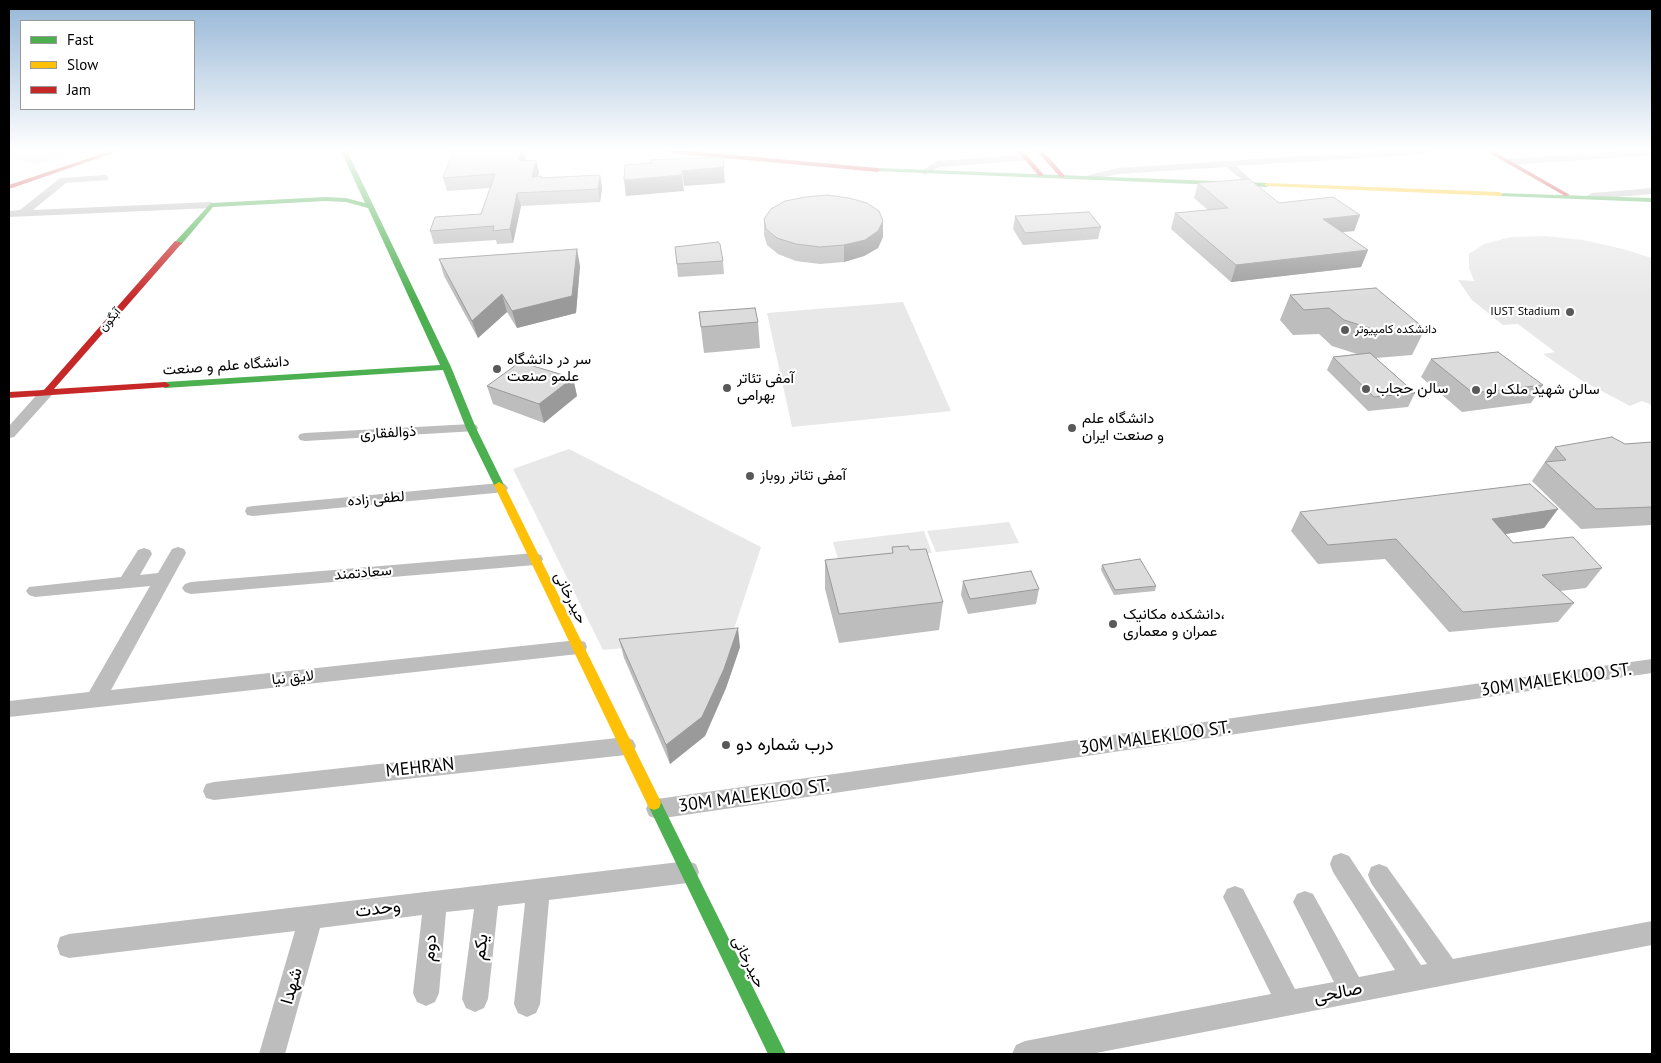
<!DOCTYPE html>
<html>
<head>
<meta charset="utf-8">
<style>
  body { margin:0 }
  #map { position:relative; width:1661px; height:1063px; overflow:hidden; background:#fff; font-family:"PT Sans",sans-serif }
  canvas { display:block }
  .frame { position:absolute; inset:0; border:10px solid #000; pointer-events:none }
  .legend { position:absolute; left:20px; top:20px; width:175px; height:90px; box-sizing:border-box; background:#fff; border:1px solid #999; margin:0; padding:6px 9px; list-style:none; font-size:15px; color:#000 }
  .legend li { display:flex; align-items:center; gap:10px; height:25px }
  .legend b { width:25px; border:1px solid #999 }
</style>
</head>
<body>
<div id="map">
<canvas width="1661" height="1063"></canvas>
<div class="frame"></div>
<ul class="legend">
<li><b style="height:6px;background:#4caf50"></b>Fast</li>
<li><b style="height:6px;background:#ffc107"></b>Slow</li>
<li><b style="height:6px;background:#c62828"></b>Jam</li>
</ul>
</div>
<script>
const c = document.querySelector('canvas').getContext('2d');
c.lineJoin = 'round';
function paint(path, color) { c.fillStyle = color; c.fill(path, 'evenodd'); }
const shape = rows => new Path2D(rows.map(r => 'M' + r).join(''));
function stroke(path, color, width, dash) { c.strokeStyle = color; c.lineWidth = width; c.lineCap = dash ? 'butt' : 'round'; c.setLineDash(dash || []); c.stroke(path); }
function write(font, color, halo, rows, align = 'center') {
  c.font = font + ' "PT Sans",Vazirmatn,sans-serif'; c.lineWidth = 4.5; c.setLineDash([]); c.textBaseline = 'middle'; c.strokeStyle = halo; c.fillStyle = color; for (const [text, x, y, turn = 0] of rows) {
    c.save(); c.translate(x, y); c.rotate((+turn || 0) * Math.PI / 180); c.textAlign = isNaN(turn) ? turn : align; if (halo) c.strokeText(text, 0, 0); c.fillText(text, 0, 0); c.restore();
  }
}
paint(shape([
  [9,151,80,151,35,165,9,157],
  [1545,236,1583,240,1623,249,1652,258,1652,405,1642,401,1630,406,1581,380,1543,354,1555,352,1518,324,1503,325,1472,300,1458,280,1474,281,1469,268,1469,254,1484,244,1511,237],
  [903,302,951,411,792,427,767,313],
  [569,449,761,547,731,638,603,650,513,469],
  [1009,522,1019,543,936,552,927,531],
  [924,531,932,553,845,562,838,559,833,542]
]), '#e8e8e8');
paint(shape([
  [1383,151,1428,151,1424,154,1236,166,1251,180,1246,183,1226,167,1118,174,1092,180,1087,177,1089,175,1118,168,1383,151],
  [1628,151,1652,151,1652,155,1509,165,1504,162,1509,159,1628,151],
  [1026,155,1029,156,1029,160,939,167,925,175,920,172,937,161,1026,155],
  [105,175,108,176,108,180,66,183,33,210,211,202,216,205,211,208,9,217,9,211,20,210,60,178,105,175],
  [1652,188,1652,194,1592,199,1587,196,1592,193,1652,188],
  [46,389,53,393,51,396,14,437,9,438,9,426,41,390,46,389],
  [471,424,476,425,478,428,476,431,305,441,300,440,298,437,300,434,305,433,471,424],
  [500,483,505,484,508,488,505,492,253,516,247,515,245,511,247,507,253,506,500,483],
  [178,547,184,549,186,553,111,690,578,640,585,642,587,647,585,652,578,654,9,717,9,701,89,692,150,586,35,597,29,595,26,591,29,587,121,577,138,550,144,548,150,550,152,554,140,575,158,573,172,549,178,547],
  [535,553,541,555,543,559,541,563,535,565,191,594,185,592,182,588,185,584,191,582,535,553],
  [1652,659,1652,673,657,819,649,816,646,809,649,802,657,799,1652,659],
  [626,737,633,740,636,746,633,752,626,755,214,800,206,798,203,791,206,784,214,782,626,737],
  [1341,853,1349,856,1421,965,1427,964,1371,883,1368,875,1371,867,1379,864,1387,867,1453,959,1652,921,1652,945,1091,1054,1012,1054,1016,1045,1025,1041,1271,994,1223,897,1227,889,1235,886,1243,889,1295,989,1334,982,1293,902,1297,894,1305,891,1313,894,1359,977,1395,970,1333,872,1330,864,1333,856,1341,853],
  [688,861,696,864,699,872,696,880,688,883,549,900,540,1004,536,1013,527,1017,518,1013,514,1004,525,903,498,906,488,999,484,1008,475,1012,466,1008,462,999,474,909,446,912,439,993,435,1002,426,1006,417,1002,413,993,422,915,320,928,285,1054,259,1054,295,931,69,958,60,955,57,946,60,937,69,934,688,861]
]), '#bdbdbd');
paint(shape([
  [341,151,347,151,374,207,451,367,476,428,504,485,503,487,499,488,494,485,466,428,443,370,165,388,160,385,165,382,440,365,368,208,346,202,326,201,213,207,181,245,174,243,211,203,326,197,346,198,365,203,341,151],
  [878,168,1267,183,1270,185,1267,187,876,171,875,170,878,168],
  [1498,193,1652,198,1652,202,1500,196,1498,195,1498,193],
  [654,796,659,798,786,1054,768,1054,647,803,649,798,654,796]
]), '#4caf50');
paint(shape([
  [1267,183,1500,192,1503,194,1500,196,1265,186,1265,184,1267,183],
  [499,482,504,485,659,798,661,803,659,808,654,810,649,808,494,485,499,482]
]), '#ffc107');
paint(shape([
  [110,151,119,151,9,189,9,185,110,151],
  [667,151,690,151,878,168,881,170,878,172,670,153,667,151],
  [1017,151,1023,151,1043,174,1043,176,1039,176,1017,151],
  [1037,151,1043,151,1064,175,1064,177,1060,177,1037,151],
  [1486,151,1493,151,1570,195,1565,196,1486,151],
  [175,241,182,243,54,389,165,382,170,385,168,387,9,398,9,392,44,390,175,241]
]), '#c62828');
paint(shape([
  [526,155,525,161,539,172,538,176,542,178,600,175,602,188,600,202,521,206,513,243,497,244,496,240,434,244,430,231,481,214,490,188,447,191,443,178],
  [1198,183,1279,203,1360,215,1354,231,1342,232,1368,250,1361,267,1231,282,1171,229,1175,213,1208,210,1194,198],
  [1015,216,1101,227,1098,239,1023,245,1013,229],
  [764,219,883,221,883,237,878,248,864,256,844,262,820,264,796,261,778,254,767,245,764,235],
  [675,247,723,261,724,274,678,277],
  [439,259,580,266,576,313,517,328,507,312,478,338,444,276],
  [1290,295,1425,329,1412,355,1376,358,1415,393,1408,407,1368,411,1327,370,1333,357,1357,354,1332,346,1319,334,1293,335,1280,320],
  [699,312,758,322,760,348,704,353],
  [1431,359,1543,385,1531,403,1462,412,1421,377],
  [573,378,577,396,544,423,493,404,487,386],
  [1652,442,1652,525,1581,529,1532,481,1555,447,1625,444],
  [1558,509,1544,528,1505,534,1513,543,1602,568,1586,588,1560,591,1574,603,1558,622,1449,632,1385,559,1318,564,1291,531,1300,512],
  [892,547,910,550,943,602,939,630,839,643,825,589,825,560,892,553],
  [1102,565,1156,586,1155,591,1114,595,1101,570],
  [963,581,1039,589,1036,604,968,614,961,595],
  [619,639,740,647,726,688,705,736,670,764,624,658]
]), '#bdbdbd');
paint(shape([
  [521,151,525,151,526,155,522,171,519,159],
  [723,157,725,183,684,186,682,171],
  [536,160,539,172,535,190,532,177],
  [600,175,602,188,600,202,598,189],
  [682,175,684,191,626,196,624,180],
  [517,193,521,206,513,243,510,229],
  [1360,215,1354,231,1317,234,1323,219],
  [883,221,883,237,878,248,864,256,844,262,844,245],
  [577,249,580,266,576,313,517,328,512,311],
  [1368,250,1361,267,1231,282,1236,265],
  [502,294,507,312,478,338,472,321],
  [573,378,577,396,544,423,539,404],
  [1558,509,1544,528,1479,538,1492,519],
  [738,628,740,647,726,688,705,736,670,764,666,745]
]), '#9a9a9a');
const building = shape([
  [453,151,521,151,519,159,520,161,536,160,532,177,541,176,541,178,600,175,598,189,517,193,510,229,493,231,494,226,430,231,435,217,481,214,495,174,443,178,453,151],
  [723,157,724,167,682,171,682,175,624,180,625,165,652,163,650,160,723,157],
  [1249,179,1279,203,1333,197,1360,215,1323,219,1368,250,1236,265,1175,213,1228,208,1198,183,1249,179],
  [827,195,849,198,867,203,879,211,883,221,878,231,865,240,844,245,820,247,796,244,777,238,766,229,764,219,771,209,785,201,805,197,827,195],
  [1089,212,1101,227,1025,233,1015,216,1089,212],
  [718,242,720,244,723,261,677,264,675,247,718,242],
  [577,249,572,296,512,311,502,294,472,321,439,259,577,249],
  [1376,288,1425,329,1382,332,1344,320,1329,308,1304,310,1290,295,1376,288],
  [755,308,758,322,701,327,699,312,755,308],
  [1498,352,1543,385,1473,393,1431,359,1498,352],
  [1370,353,1415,393,1374,397,1333,357,1370,353],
  [520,362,573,378,539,404,487,386,520,362],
  [1612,437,1625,444,1652,442,1652,507,1596,509,1545,462,1566,460,1555,447,1612,437],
  [1530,484,1558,509,1492,519,1513,543,1573,537,1602,568,1542,575,1574,603,1463,612,1396,539,1328,545,1300,512,1530,484],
  [908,546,910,550,926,549,943,602,839,614,825,560,893,553,892,547,908,546],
  [1140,559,1156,586,1115,590,1102,565,1140,559],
  [1031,571,1039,589,970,599,963,581,1031,571],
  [738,628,724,669,702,717,666,745,619,639,738,628]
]);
paint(building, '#dcdcdc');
stroke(building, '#9a9a9a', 1);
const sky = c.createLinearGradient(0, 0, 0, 300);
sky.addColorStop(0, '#95b6d6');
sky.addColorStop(0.5, '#fff');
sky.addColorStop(1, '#ffffff00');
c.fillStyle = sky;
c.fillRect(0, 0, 1661, 300);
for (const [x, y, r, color] of [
  [1570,312,5,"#595959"],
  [1345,330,5,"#595959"],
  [497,369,5,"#595959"],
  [727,388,5,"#595959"],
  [1366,389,5,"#595959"],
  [1476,390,5,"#595959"],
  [1072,428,5,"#595959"],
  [750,476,5,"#595959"],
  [1113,624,5,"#595959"],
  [726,745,5,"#595959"]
]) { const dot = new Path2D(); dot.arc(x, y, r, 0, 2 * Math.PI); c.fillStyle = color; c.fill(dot); stroke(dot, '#fff', 2); }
write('12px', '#000', '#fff', [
  ["IUST Stadium",1560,312],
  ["دانشکده کامپیوتر",1355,330,"left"]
], 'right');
write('12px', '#000', '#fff', [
  ["آبگون",110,320,-49]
]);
write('15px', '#000', '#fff', [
  ["سر در دانشگاه",507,360],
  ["علمو صنعت",507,377],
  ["آمفی تئاتر",737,379],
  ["بهرامی",737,396],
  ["سالن حجاب",1376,389],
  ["سالن شهید ملک لو",1486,390],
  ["دانشگاه علم",1082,419],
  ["و صنعت ایران",1082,436],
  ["آمفی تئاتر روباز",760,476],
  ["دانشکده مکانیک،",1123,615],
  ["عمران و معماری",1123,632]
], 'left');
write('15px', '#000', '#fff', [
  ["دانشگاه علم و صنعت",226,366,-4],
  ["ذوالفقاری",388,433,-3],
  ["لطفی زاده",376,499,-5],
  ["سعادتمند",363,573,-5],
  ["حیدرخانی",570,598,64],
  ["لایق نیا",293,678,-6],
  ["حیدرخانی",748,962,64]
]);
write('18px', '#000', '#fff', [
  ["30M MALEKLOO ST.",1556,680,-8],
  ["30M MALEKLOO ST.",1155,738,-8],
  ["MEHRAN",420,768,-6],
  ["30M MALEKLOO ST.",754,796,-8],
  ["وحدت",378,909,-7],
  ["یکم",481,947,-83],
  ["دوم",430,948,-85],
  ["شهدا",292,986,-74],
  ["صالحی",1338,993,-11]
]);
write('18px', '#000', '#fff', [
  ["درب شماره دو",736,745]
], 'left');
</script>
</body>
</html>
